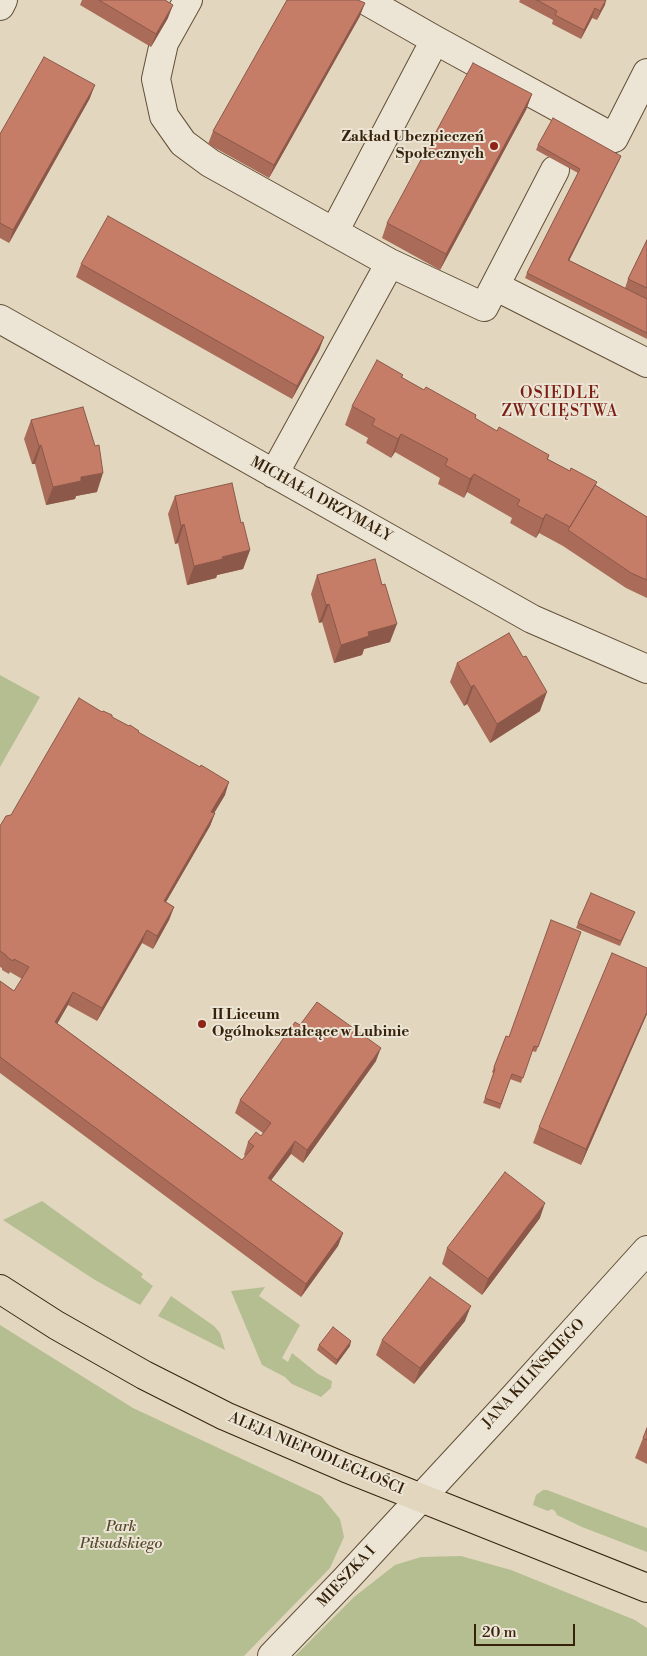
<!DOCTYPE html>
<html>
<head>
<meta charset="utf-8">
<style>
  body { margin:0 }
  #map { position:relative; width:647px; height:1656px; overflow:hidden; background:#e2d7be; font-family:"Libre Bodoni",serif }
  canvas { display:block }
  .scale { position:absolute; left:474px; top:1624px; width:101px; height:22px; box-sizing:border-box; border:2px solid #36220a; border-top:0; padding-left:6px; font-size:15px; line-height:18px; white-space:nowrap; color:#36220a; -webkit-text-stroke:4px #ece5d5; paint-order:stroke }
</style>
</head>
<body>
<div id="map">
<canvas width="647" height="1656"></canvas>
<div class="scale">20 m</div>
</div>
<script>
const c = document.querySelector('canvas').getContext('2d');
c.lineJoin = 'round';
function paint(path, color) { c.fillStyle = color; c.fill(path, 'evenodd'); }
const shape = rows => new Path2D(rows.map(r => 'M' + r).join(''));
function stroke(path, color, width, dash) { c.strokeStyle = color; c.lineWidth = width; c.lineCap = dash ? 'butt' : 'round'; c.setLineDash(dash || []); c.stroke(path); }
function write(font, color, halo, rows, align = 'center') {
  c.font = font + ' "Libre Bodoni",serif'; c.lineWidth = 4; c.setLineDash([]); c.textBaseline = 'middle'; c.strokeStyle = halo; c.fillStyle = color; for (const [text, x, y, turn = 0] of rows) {
    c.save(); c.translate(x, y); c.rotate((+turn || 0) * Math.PI / 180); c.textAlign = isNaN(turn) ? turn : align; if (halo) c.strokeText(text, 0, 0); c.fillText(text, 0, 0); c.restore();
  }
}
paint(shape([
  [0,675,40,697,0,767],
  [42,1201,143,1274,141,1277,153,1286,140,1305,95,1280,3,1220],
  [265,1287,259,1296,300,1325,282,1358,288,1362,292,1353,318,1374,332,1381,331,1388,321,1397,292,1384,285,1377,262,1365,231,1291],
  [171,1296,214,1326,220,1333,225,1350,158,1316],
  [0,1325,133,1408,321,1496,340,1519,344,1537,330,1568,244,1656,0,1656],
  [543,1490,547,1490,647,1528,647,1552,582,1527,557,1515,555,1511,552,1509,548,1511,533,1505,536,1495],
  [461,1556,511,1570,635,1620,647,1628,647,1656,295,1656,354,1597,395,1565,421,1557]
]), '#b4be91');
const minor = shape([
  [188,0,164,43,156,79,164,116,183,143,210,163,390,263,274,474],
  [365,0,435,40,614,138,647,73],
  [0,6,3,0],
  [334,232,435,40],
  [390,263,484,307,555,170],
  [495,286,647,363],
  [0,319,532,619,647,669],
  [272,1656,346,1579,506,1406,647,1250]
]);
const major = shape([
  [0,1289,56,1325,144,1375,225,1416,346,1468,647,1588]
]);
stroke(minor, '#614f37', 30);
stroke(major, '#36220a', 30);
stroke(minor, '#ece5d5', 28);
stroke(major, '#e2d7be', 28);
paint(shape([
  [82,0,165,0,168,18,151,47,80,5],
  [520,0,606,0,597,20,592,18,581,39,552,24,553,20,519,2],
  [360,16,269,178,208,144,213,131],
  [532,94,526,110,440,270,382,238,387,223],
  [90,98,9,243,0,238,0,134],
  [538,145,621,156,569,260,625,288,628,279,647,240,647,339,525,278,527,273,578,173,536,150],
  [81,264,324,337,319,350,292,399,76,277],
  [403,375,402,378,424,390,476,415,475,419,497,431,549,455,548,459,595,485,647,517,647,598,626,588,563,546,539,533,536,538,510,523,512,518,467,492,464,498,438,484,440,478,395,452,391,458,366,443,368,438,345,425,352,406],
  [31,420,97,492,76,496,75,499,46,505,35,464,32,464,24,439],
  [175,496,241,523,250,550,243,569,217,575,216,578,187,585,178,543,175,544,168,514],
  [317,575,390,642,364,649,362,655,334,663,322,622,319,623,311,594],
  [457,663,540,711,490,743,467,704,464,706,450,682],
  [138,732,225,795,214,813,215,813,210,826,166,902,174,907,169,920,153,949,142,943,97,1021,68,1005,57,1023,242,1160,245,1156,244,1155,248,1142,261,1136,263,1133,235,1113,240,1100,300,1025,376,1061,303,1163,291,1154,271,1180,343,1233,338,1246,301,1297,0,1073,0,981,14,991,22,979,10,972,9,974,2,970,2,968,0,967,0,826,11,815],
  [635,912,620,946,576,928,578,923],
  [581,932,536,1052,532,1051,521,1083,510,1079,500,1109,483,1103,494,1074,492,1072,494,1067,509,1037],
  [647,1014,581,1165,533,1143,539,1127],
  [540,1218,482,1295,442,1264,447,1248],
  [465,1321,414,1384,376,1355,382,1340],
  [319,1345,350,1346,336,1365,317,1350],
  [647,1428,647,1464,635,1458]
]), '#aa6c59');
paint(shape([
  [606,0,605,5,597,20,600,11],
  [365,3,360,16,269,178,274,165],
  [173,5,168,18,151,47,156,34],
  [595,8,592,18,581,39,584,30],
  [95,85,90,98,9,243,13,230],
  [532,94,526,110,440,270,446,254],
  [621,156,619,161,567,265,568,260],
  [324,337,319,350,292,399,297,386],
  [401,434,395,452,391,458,398,439],
  [41,445,35,464,32,464,39,446],
  [103,473,97,492,76,496,75,499,46,505,53,487,81,477],
  [474,474,467,492,464,498,470,479],
  [546,514,539,533,536,538,543,519],
  [184,524,178,543,175,544,181,526],
  [250,550,243,569,217,575,216,578,187,585,194,566,222,557],
  [329,604,322,622,319,623,326,605],
  [397,624,390,642,364,649,362,655,334,663,341,645,368,632],
  [474,685,467,704,464,706,471,687],
  [547,692,540,711,490,743,497,724],
  [229,782,225,795,207,825,211,812],
  [215,813,210,826,159,914,164,901],
  [174,907,169,920,153,949,157,936],
  [147,930,142,943,97,1021,102,1008],
  [73,992,68,1005,51,1035,55,1022],
  [647,1012,647,1014,581,1165,586,1149],
  [381,1048,376,1061,303,1163,307,1150],
  [295,1141,291,1154,263,1191,268,1178],
  [545,1203,540,1218,482,1295,488,1279],
  [343,1233,338,1246,301,1297,306,1284],
  [471,1306,465,1321,414,1384,420,1368],
  [351,1341,350,1346,336,1365,337,1360]
]), '#8b5849');
const building = shape([
  [99,0,165,0,173,5,156,34,99,0],
  [287,0,358,0,365,3,274,165,213,131,287,0],
  [537,0,606,0,600,11,595,8,584,30,555,15,557,11,537,0],
  [44,57,95,85,13,230,0,223,0,134,44,57],
  [473,63,532,94,446,254,387,223,473,63],
  [553,118,621,156,568,260,647,299,647,333,527,273,580,169,538,145,553,118],
  [108,216,324,337,297,386,81,264,108,216],
  [647,240,647,288,628,279,647,240],
  [377,360,403,375,401,377,424,390,426,387,476,415,475,418,497,431,499,427,549,455,547,459,570,471,571,468,597,482,570,527,546,514,543,519,517,505,520,500,474,474,470,479,445,465,448,459,401,434,398,439,372,425,375,419,352,406,377,360],
  [83,407,95,446,99,445,103,473,81,477,81,481,53,487,41,445,39,446,31,420,83,407],
  [232,483,241,523,243,522,250,550,222,557,223,559,194,566,184,524,181,526,175,496,232,483],
  [595,485,647,517,647,580,631,573,568,530,595,485],
  [375,559,382,585,385,584,397,624,368,632,369,636,341,645,329,604,326,605,317,575,375,559],
  [509,633,523,657,526,656,547,692,497,724,474,685,471,687,457,663,509,633],
  [79,698,102,712,103,711,112,715,112,717,129,726,130,725,139,731,138,732,200,767,201,765,229,782,211,812,215,813,164,901,174,907,157,936,147,930,102,1008,73,992,55,1022,242,1160,254,1146,248,1142,256,1132,261,1136,271,1123,240,1100,295,1022,300,1025,317,1002,381,1048,307,1150,295,1141,268,1178,343,1233,306,1284,0,1057,0,981,14,991,29,967,14,959,13,961,7,957,6,955,0,951,0,826,6,816,11,815,79,698],
  [591,893,635,912,621,941,578,923,591,893],
  [551,920,581,932,538,1047,534,1046,523,1078,512,1074,501,1104,485,1098,495,1069,494,1067,506,1036,509,1037,551,920],
  [612,953,647,968,647,1012,586,1149,539,1127,612,953],
  [505,1172,545,1203,488,1279,447,1248,505,1172],
  [430,1277,471,1306,420,1368,382,1340,430,1277],
  [333,1327,351,1341,337,1360,319,1345,333,1327],
  [647,1428,647,1440,643,1438,647,1428]
]);
paint(building, '#c67d68');
stroke(building, '#8b5849', 1);
for (const [x, y, r, color] of [
  [494,146,5,"#8f2418"],
  [202,1024,5,"#8f2418"]
]) { const dot = new Path2D(); dot.arc(x, y, r, 0, 2 * Math.PI); c.fillStyle = color; c.fill(dot); stroke(dot, '#ece5d5', 2); }
write('bold 15px', '#36220a', '#ece5d5', [
  ["Zakład Ubezpieczeń",484,137],
  ["Społecznych",484,154],
  ["II Liceum",212,1015,"left"],
  ["Ogólnokształcące w Lubinie",212,1032,"left"]
], 'right');
write('15px', '#36220a', '#ece5d5', [
  ["MICHAŁA DRZYMAŁY",321,500,29],
  ["JANA KILIŃSKIEGO",534,1374,-47],
  ["ALEJA NIEPODLEGŁOŚCI",316,1454,23],
  ["MIESZKA I",347,1577,-47]
]);
write('italic 15px', '#56492c', '#ece5d5', [
  ["Park",121,1527],
  ["Piłsudskiego",121,1544]
]);
c.letterSpacing = '1px';
write('16px', '#7a1f14', '#ece5d5', [
  ["OSIEDLE",560,394],
  ["ZWYCIĘSTWA",560,412]
]);
c.letterSpacing = '0px';
</script>
</body>
</html>
